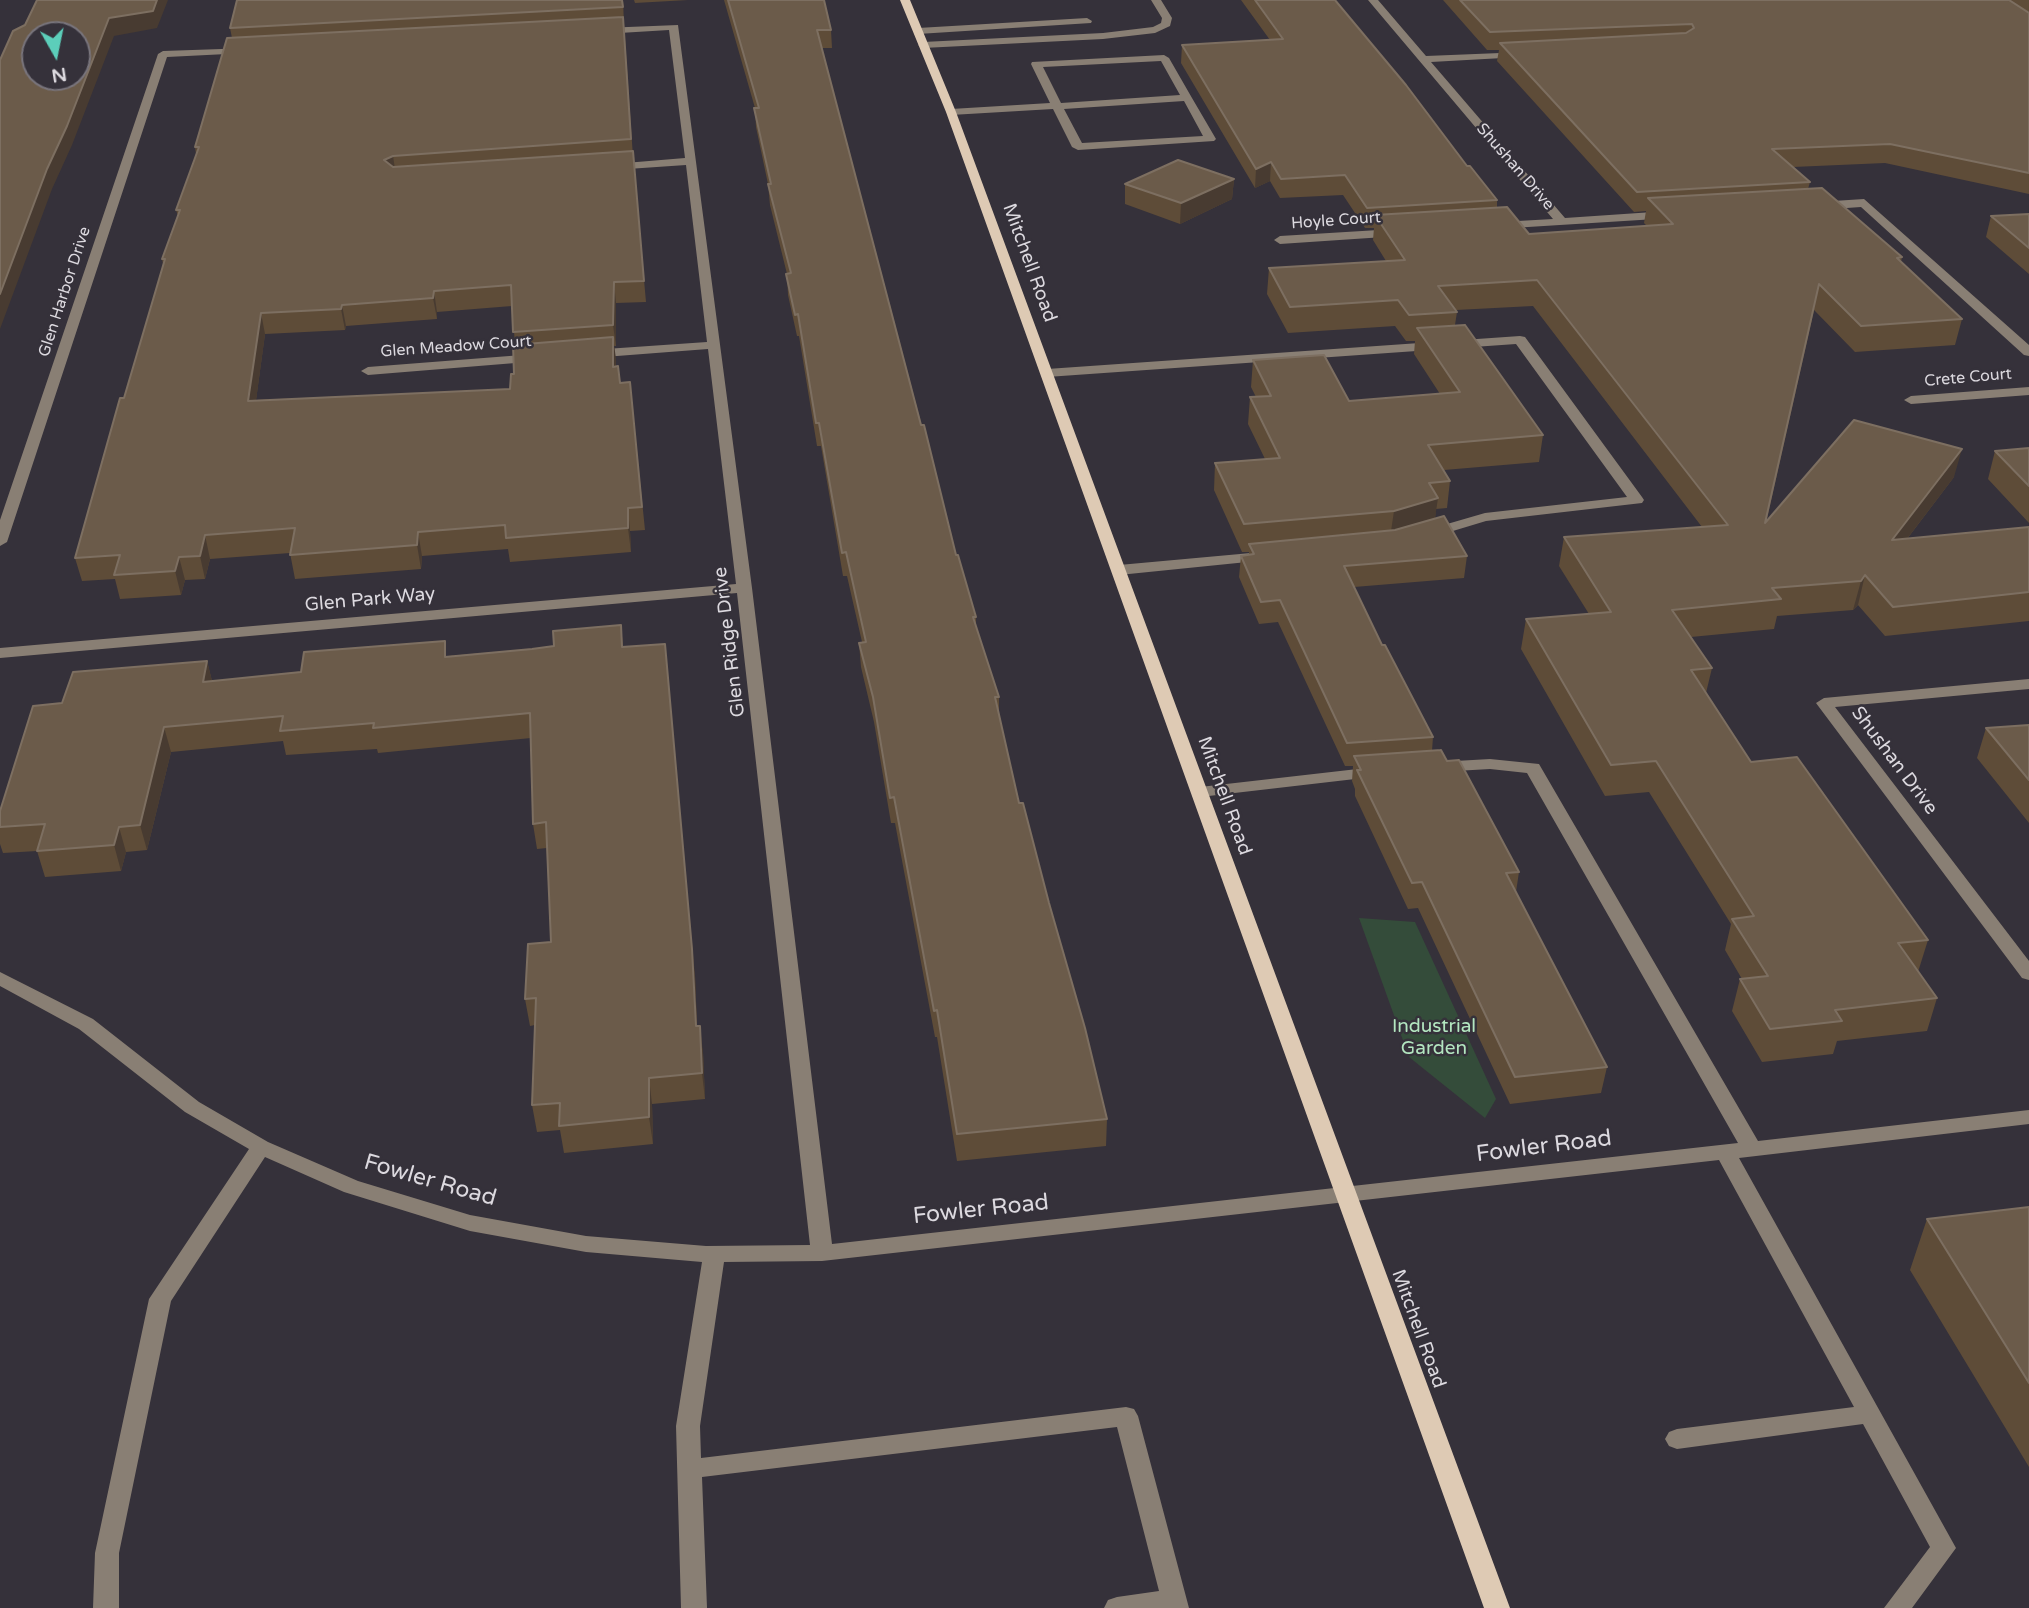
<!DOCTYPE html>
<html>
<head>
<meta charset="utf-8">
<style>
  body { margin:0 }
  #map { position:relative; width:2029px; height:1608px; overflow:hidden; background:#35313a; font-family:"Varela Round",sans-serif }
  canvas { display:block }
  .north { position:absolute; left:21px; top:21px; width:70px; height:70px; box-sizing:border-box; background:#35313a; border:2px solid #78747c; border-radius:50%; rotate:171deg; font-size:19px; font-weight:700; line-height:28px; text-align:center; color:#dcd9df }
  .north::after { content:''; display:block; margin:auto; width:24px; height:32px; background:#5cceba; clip-path:polygon(50% 0,100% 100%,50% 72%,0 100%) }
</style>
</head>
<body>
<div id="map">
<canvas width="2029" height="1608"></canvas>
<div class="north">N</div>
</div>
<script>
const c = document.querySelector('canvas').getContext('2d');
c.lineJoin = 'round';
function paint(path, color) { c.fillStyle = color; c.fill(path, 'evenodd'); }
const shape = rows => new Path2D(rows.map(r => 'M' + r).join(''));
function stroke(path, color, width, dash) { c.strokeStyle = color; c.lineWidth = width; c.lineCap = dash ? 'butt' : 'round'; c.setLineDash(dash || []); c.stroke(path); }
function write(font, color, halo, rows, align = 'center') {
  c.font = font + ' "Varela Round",sans-serif'; c.lineWidth = 5; c.setLineDash([]); c.textBaseline = 'middle'; c.strokeStyle = halo; c.fillStyle = color; for (const [text, x, y, turn = 0] of rows) {
    c.save(); c.translate(x, y); c.rotate((+turn || 0) * Math.PI / 180); c.textAlign = isNaN(turn) ? turn : align; if (halo) c.strokeText(text, 0, 0); c.fillText(text, 0, 0); c.restore();
  }
}
paint(shape([
  [1359,918,1415,922,1496,1099,1485,1118,1409,1057]
]), '#344c3a');
paint(shape([
  [1151,0,1161,0,1172,18,1170,26,1155,33,1103,39,923,48,918,45,923,42,1103,33,1153,27,1161,23,1162,18,1151,0],
  [1368,0,1378,0,1426,56,1525,52,1525,56,1521,57,1431,62,1565,218,1668,211,1674,215,1672,218,1496,229,1496,223,1500,222,1553,219,1368,0],
  [1087,18,1092,21,1091,23,918,34,913,31,918,28,1087,18],
  [678,25,752,588,832,1244,1738,1143,1527,773,1490,769,1438,772,1429,767,1438,762,1490,759,1539,764,1758,1141,2029,1110,2029,1124,1739,1158,1956,1548,1912,1608,1884,1608,1930,1547,1863,1424,1677,1449,1669,1446,1665,1439,1669,1432,1677,1429,1854,1407,1719,1160,822,1261,724,1262,700,1426,701,1458,1126,1407,1134,1409,1138,1416,1189,1608,1104,1608,1108,1600,1117,1597,1159,1591,1117,1427,702,1477,707,1608,681,1608,676,1426,702,1262,586,1252,470,1231,344,1192,265,1157,171,1301,119,1553,119,1608,93,1608,95,1553,149,1299,249,1149,185,1112,79,1029,0,986,0,972,93,1019,199,1102,268,1142,358,1181,470,1215,586,1236,706,1246,810,1245,737,593,0,658,0,648,736,584,708,349,591,358,584,354,591,350,707,342,686,165,613,170,607,167,613,164,685,158,669,30,603,34,598,31,603,28,678,25],
  [251,48,251,52,247,53,167,57,7,542,0,546,0,520,158,54,163,51,251,48],
  [1164,55,1169,58,1192,98,1216,139,1214,141,1078,150,1072,147,1053,109,951,115,946,112,951,109,1050,103,1031,64,1032,62,1164,55],
  [1161,61,1180,95,1061,103,1043,67,1161,61],
  [1184,101,1203,136,1082,143,1064,109,1184,101],
  [1864,199,2029,345,2029,356,2024,355,1861,207,1818,210,1812,206,1818,202,1864,199],
  [1395,229,1401,233,1399,236,1280,244,1274,240,1280,236,1395,229],
  [1520,336,1525,337,1642,497,1644,500,1642,503,1486,521,1433,537,1423,537,1421,534,1423,531,1485,513,1627,497,1516,344,1047,377,1040,373,1047,369,1520,336],
  [535,354,542,358,540,361,368,375,361,371,368,367,535,354],
  [2029,387,2029,395,1911,404,1904,400,1911,396,2029,387],
  [1262,552,1270,557,1267,560,1119,575,1111,570,1119,565,1262,552],
  [2029,679,2029,689,1835,707,2029,961,2029,980,2022,978,1816,703,1824,698,2029,679],
  [1375,767,1384,772,1381,776,1200,797,1191,792,1200,787,1375,767]
]), '#897f74');
paint(shape([
  [900,0,910,0,956,112,1510,1608,1484,1608,946,112,900,0]
]), '#decab4');
paint(shape([
  [237,0,623,0,624,24,633,157,646,302,616,303,616,346,614,346,616,366,620,383,630,382,645,530,630,531,631,552,510,562,508,549,422,556,421,569,295,579,290,553,210,559,205,579,185,580,181,595,120,599,115,579,82,581,75,558,124,398,163,264,162,259,178,216,176,210,196,154,195,147,232,38,230,28],
  [512,306,515,344,514,374,510,389,256,400,265,334,345,330,346,326,437,319,437,312],
  [634,0,688,0,635,3],
  [724,0,824,0,831,30,832,48,822,48,956,555,976,617,976,628,999,697,999,715,1019,803,1049,903,1107,1119,1106,1146,957,1161,937,1037,935,1037,895,823,891,823,874,722,861,667,859,643,862,642,847,576,843,576,821,446,817,446,799,336,797,336,788,295,787,274,770,205,768,184,756,127,755,108],
  [1241,0,1335,0,1467,166,1497,200,1497,207,1529,234,1647,226,1644,223,1646,211,1634,212,1497,61,1499,50,1487,50,1443,0,2029,0,2029,194,1885,163,1793,167,1810,182,1808,189,1902,257,1901,262,1962,319,1955,345,1855,352,1814,310,1766,523,1954,477,1907,539,2029,527,2029,621,1885,636,1858,605,1853,610,1777,616,1774,629,1691,637,1712,668,1706,693,1751,762,1928,940,1918,972,1937,998,1927,1031,1837,1041,1833,1054,1762,1062,1732,1011,1740,979,1742,979,1725,950,1731,924,1649,792,1605,796,1521,649,1526,619,1589,614,1559,566,1564,537,1702,527,1533,306,1456,310,1457,312,1455,325,1543,435,1539,462,1444,470,1450,481,1447,508,1436,509,1435,518,1467,556,1464,578,1354,587,1382,645,1433,737,1432,751,1447,761,1519,872,1516,892,1607,1067,1601,1093,1510,1104,1418,908,1408,909,1355,796,1355,789,1352,781,1353,766,1345,766,1278,622,1259,624,1239,577,1241,556,1249,555,1249,552,1242,552,1214,490,1215,463,1265,459,1248,424,1250,397,1256,397,1251,387,1253,360,1349,401,1440,394,1414,354,1415,341,1406,341,1395,326,1288,333,1267,294,1269,268,1386,261,1373,240,1374,228,1365,228,1343,195,1280,198,1270,181,1255,188,1181,63,1182,45,1270,40],
  [1234,179,1232,199,1180,224,1125,204,1125,184],
  [2029,214,2029,274,1986,237,1991,216],
  [2029,448,2029,523,1988,479,1995,451],
  [621,625,623,647,695,975,697,1026,703,1052,705,1099,652,1104,653,1144,564,1153,560,1130,537,1132,532,1105,535,1025,530,1026,525,999,551,942,547,848,537,849,533,824,531,738,378,753,377,749,286,755,283,741,171,752,147,850,126,852,121,871,45,877,37,851,3,853,0,844,0,811,62,703,207,661,212,681,448,656,532,649,554,646],
  [2029,725,2029,823,1977,758,1986,728],
  [2029,1207,2029,1467,1910,1270,1927,1219]
]), '#5e4c38');
paint(shape([
  [157,0,168,0,157,28,114,36,72,145,52,189,0,329,0,294,47,169,109,18],
  [393,156,396,175,384,160],
  [1271,162,1270,181,1255,188,1256,169],
  [1234,179,1232,199,1180,224,1181,203],
  [614,282,616,303,616,346,613,325],
  [434,291,437,312,437,319,433,298],
  [342,305,346,326,345,330,341,309],
  [261,313,265,334,253,423,248,401],
  [613,337,616,359,615,389,613,367],
  [1962,449,1954,477,1884,569,1892,540],
  [1438,498,1434,525,1390,538,1394,511],
  [628,508,630,531,631,552,628,528],
  [418,532,422,556,421,569,417,545],
  [205,535,210,559,205,579,200,556],
  [179,557,185,580,181,595,175,571],
  [1865,575,1858,605,1853,610,1861,581],
  [665,644,695,975,698,1053,696,1026],
  [207,661,213,685,203,682],
  [164,727,171,752,147,850,140,825],
  [119,827,126,852,121,871,114,845],
  [700,1026,703,1052,705,1099,702,1073],
  [649,1078,652,1104,653,1144,649,1117]
]), '#483b31');
const building = shape([
  [37,0,157,0,153,11,109,18,67,126,47,169,0,294,0,60,13,31,25,25,37,0],
  [35,35,77,35,77,77,35,77,35,35],
  [237,0,622,0,623,7,230,28,237,0],
  [728,0,824,0,831,30,817,30,921,425,924,425,956,555,958,555,976,617,973,617,999,697,995,697,1019,803,1023,803,1049,903,1085,1028,1107,1119,957,1134,937,1010,934,1011,894,797,890,798,873,697,859,643,866,642,846,552,842,553,819,423,816,423,798,314,795,315,786,274,791,273,768,184,771,184,754,108,759,108,728,0],
  [1255,0,1335,0,1406,85,1467,166,1470,166,1497,200,1367,208,1345,175,1281,179,1271,162,1256,169,1182,45,1283,39,1255,0],
  [1460,0,2009,0,2029,13,2029,173,1890,144,1772,149,1810,182,1637,192,1500,43,1686,33,1694,28,1692,24,1490,32,1460,0],
  [623,17,631,139,393,156,384,160,393,167,633,151,644,281,614,282,613,325,513,332,511,285,434,291,433,298,342,305,341,309,261,313,248,401,510,389,511,374,514,374,513,345,613,337,613,367,618,366,620,383,630,382,642,507,628,508,628,528,506,538,505,525,418,532,417,545,290,555,295,528,205,535,200,556,179,557,175,571,114,575,120,555,75,558,120,398,124,398,165,259,162,259,180,210,176,210,199,147,195,147,227,38,623,17],
  [1178,160,1234,179,1181,203,1125,184,1178,160],
  [1822,188,1902,257,1897,258,1962,319,1861,326,1819,284,1765,523,1854,420,1962,449,1892,540,2029,527,2029,592,1893,607,1865,575,1861,581,1772,588,1781,599,1672,610,1712,668,1691,670,1751,762,1797,757,1928,940,1898,943,1937,998,1835,1010,1842,1021,1770,1029,1740,979,1768,976,1732,919,1754,916,1656,761,1611,765,1526,619,1611,612,1564,537,1728,525,1537,280,1438,286,1457,312,1409,315,1398,300,1290,307,1269,268,1405,260,1375,215,1507,207,1529,234,1673,224,1648,198,1822,188],
  [2029,214,2029,248,1991,216,2029,214],
  [1465,325,1543,435,1428,445,1450,481,1429,483,1438,498,1394,511,1244,524,1215,463,1280,458,1250,397,1271,396,1253,360,1324,355,1349,401,1460,392,1417,328,1465,325],
  [2029,448,2029,486,1995,451,2029,448],
  [1444,516,1467,556,1344,566,1382,645,1385,645,1433,737,1347,743,1280,600,1261,602,1241,556,1254,554,1249,544,1395,530,1444,516],
  [621,625,622,647,665,644,692,949,696,1026,700,1026,702,1073,649,1078,649,1117,559,1126,560,1103,532,1105,536,998,525,999,528,944,551,942,546,822,533,824,530,713,373,728,374,723,280,731,283,716,164,727,140,825,119,827,114,845,37,851,45,824,0,827,0,811,33,706,62,703,73,672,207,661,203,682,301,672,304,652,445,641,445,657,532,649,554,646,553,631,621,625],
  [2029,725,2029,780,1986,728,2029,725],
  [1441,750,1447,761,1459,760,1519,872,1506,873,1607,1067,1515,1077,1422,882,1412,883,1357,770,1361,770,1354,756,1441,750],
  [2029,1207,2029,1383,1927,1219,2029,1207]
]);
paint(building, '#6b5b4a');
stroke(building, '#7d6f61', 2);
write('16px', '#dcd9df', '#35313a', [
  ["Shushan Drive",1515,167,49],
  ["Hoyle Court",1336,221,-4],
  ["Glen Harbor Drive",65,292,-72],
  ["Glen Meadow Court",456,347,-4],
  ["Crete Court",1968,378,-5]
]);
write('19px', '#dcd9df', '#35313a', [
  ["Mitchell Road",1029,263,70],
  ["Glen Park Way",370,600,-5],
  ["Glen Ridge Drive",730,642,-97],
  ["Shushan Drive",1894,761,53],
  ["Mitchell Road",1224,796,70],
  ["Mitchell Road",1418,1329,70]
]);
write('19px', '#b3e6c0', '#35313a', [
  ["Industrial",1434,1027],
  ["Garden",1434,1049]
]);
write('23px', '#dcd9df', '#35313a', [
  ["Fowler Road",1544,1147,-7],
  ["Fowler Road",430,1181,16],
  ["Fowler Road",981,1210,-6]
]);
</script>
</body>
</html>
